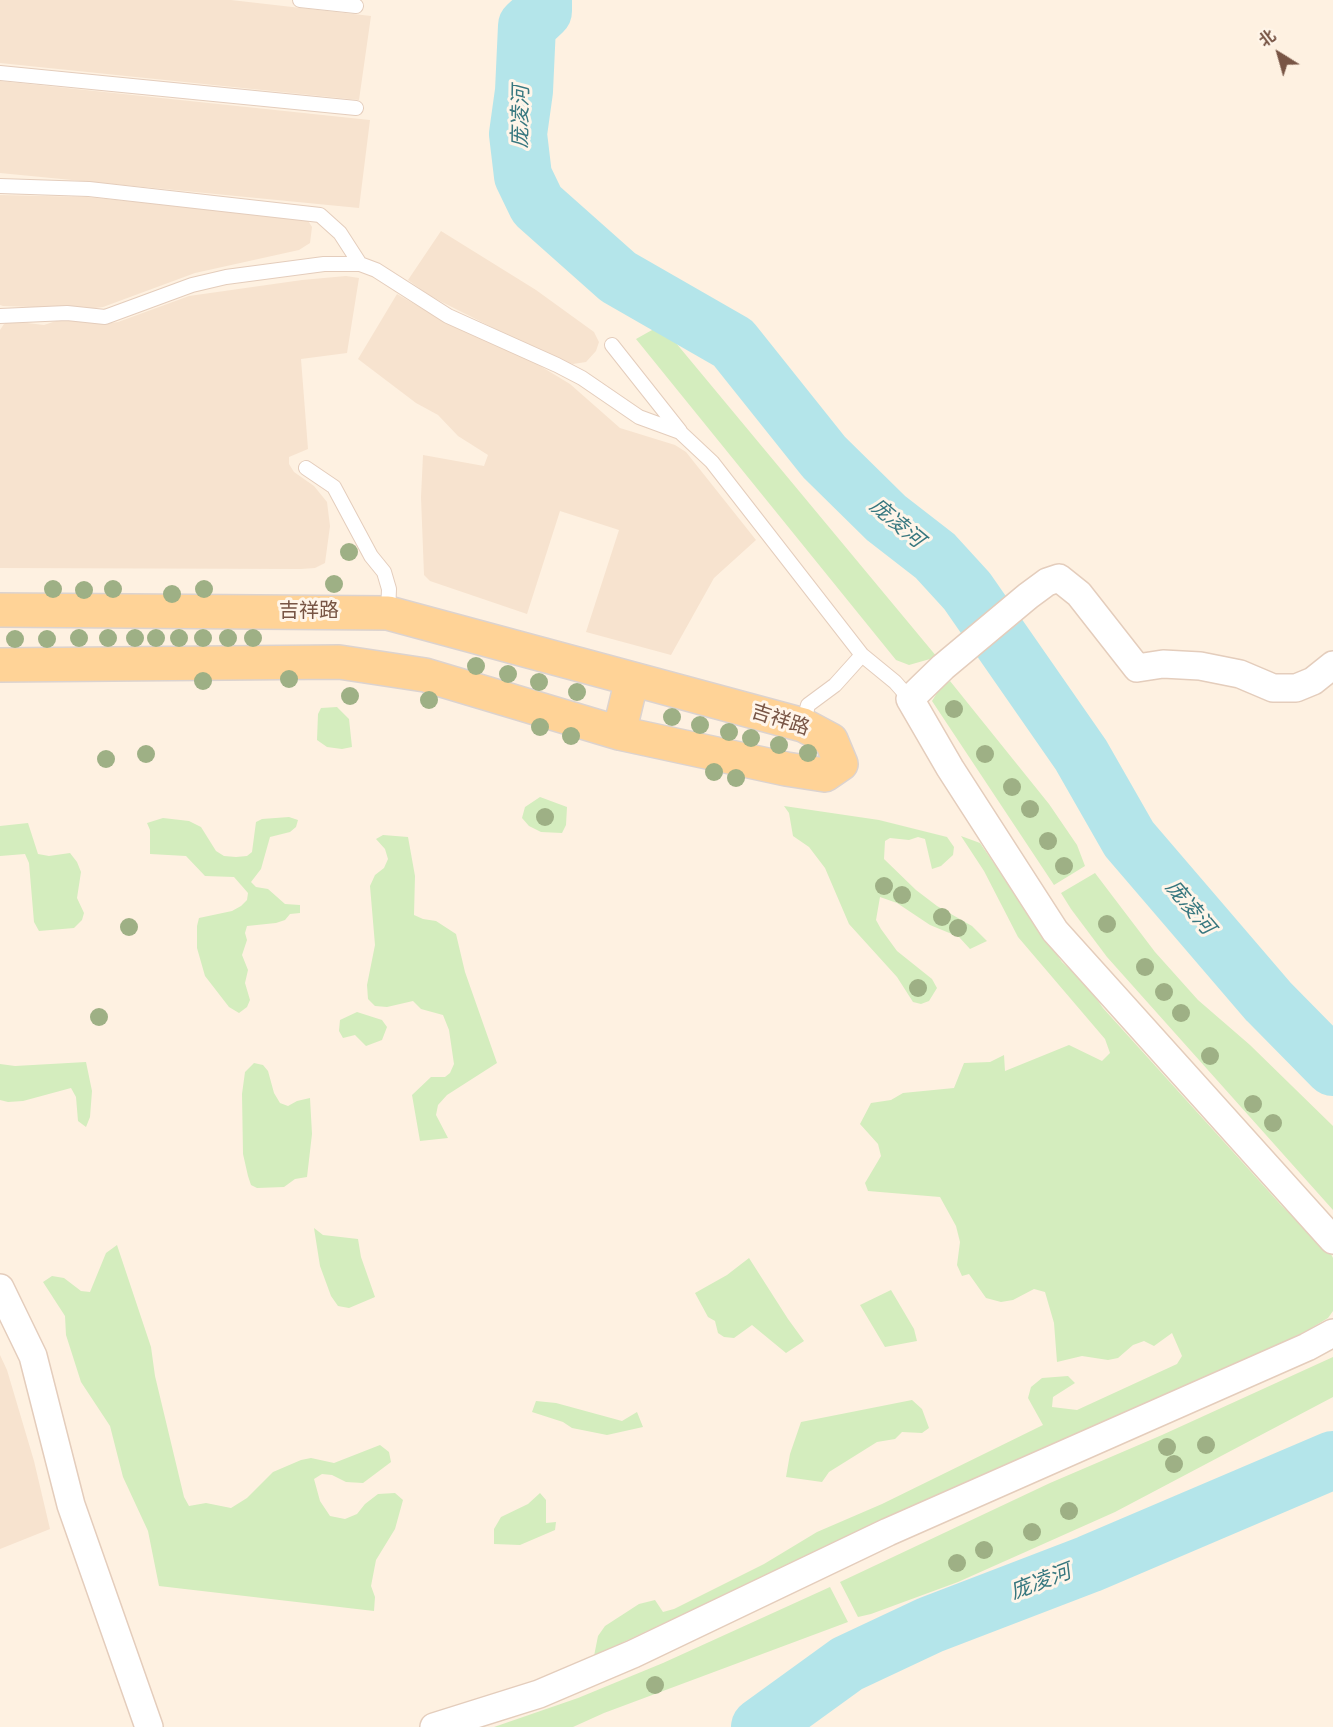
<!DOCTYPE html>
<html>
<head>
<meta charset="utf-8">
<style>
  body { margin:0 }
  #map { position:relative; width:1333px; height:1727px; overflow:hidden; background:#fef1e1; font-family:"Sofia Sans Condensed","Noto Sans SC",sans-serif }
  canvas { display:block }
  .north { position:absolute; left:1249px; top:24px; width:60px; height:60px; -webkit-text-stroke:4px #fff5e9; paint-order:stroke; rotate:323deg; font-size:16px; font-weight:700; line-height:24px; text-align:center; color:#785545 }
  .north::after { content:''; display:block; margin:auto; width:21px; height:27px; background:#785545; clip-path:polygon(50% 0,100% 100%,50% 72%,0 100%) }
</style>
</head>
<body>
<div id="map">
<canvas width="1333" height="1727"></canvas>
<div class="north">北</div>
</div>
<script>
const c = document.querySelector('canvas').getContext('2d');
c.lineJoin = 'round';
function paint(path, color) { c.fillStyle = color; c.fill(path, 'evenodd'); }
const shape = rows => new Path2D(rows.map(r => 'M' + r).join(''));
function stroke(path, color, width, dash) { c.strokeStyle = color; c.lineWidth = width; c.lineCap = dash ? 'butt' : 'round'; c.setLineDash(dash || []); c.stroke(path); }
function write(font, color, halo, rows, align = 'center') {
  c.font = font + ' "Sofia Sans Condensed","Noto Sans SC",sans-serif'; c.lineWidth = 6; c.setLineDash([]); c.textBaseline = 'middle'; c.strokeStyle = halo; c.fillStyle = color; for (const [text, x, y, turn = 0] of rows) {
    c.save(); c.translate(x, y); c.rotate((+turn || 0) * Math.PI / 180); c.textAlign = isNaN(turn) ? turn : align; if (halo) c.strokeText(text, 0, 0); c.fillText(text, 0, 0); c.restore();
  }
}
paint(shape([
  [0,0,231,0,371,16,359,100,0,63],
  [0,81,370,120,359,208,0,173],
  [0,195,87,197,307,219,312,227,310,243,299,250,195,273,103,307,88,309,3,306,0,305],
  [441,231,536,290,594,332,599,342,596,351,586,362,573,364,557,360,430,296,408,280],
  [346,276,359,278,347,353,301,359,308,449,289,457,289,464,294,472,314,486,327,502,330,526,325,563,315,568,301,569,0,568,0,330,4,324,11,321,44,325,62,319,104,324,118,322,189,296,302,280],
  [397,294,446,322,532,361,570,384,620,428,675,445,686,452,756,540,714,578,671,655,586,632,619,530,560,511,527,614,430,581,424,575,421,497,423,455,484,466,488,455,458,436,438,415,416,403,358,359],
  [0,1355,7,1370,34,1461,50,1529,0,1549]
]), '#f7e3cf');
paint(shape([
  [661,325,937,657,909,665,896,660,636,339],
  [950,681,1049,804,1077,845,1085,866,1054,885,932,701,940,688],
  [337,707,349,719,352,747,342,749,327,747,317,740,318,714,321,708],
  [540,797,567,807,566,825,562,833,541,832,529,826,522,818,525,807],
  [784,806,879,820,947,837,954,847,953,855,941,866,932,869,925,839,918,837,909,840,890,838,885,841,884,859,916,890,937,906,972,926,987,941,970,949,959,937,930,925,897,903,880,897,876,920,881,929,897,951,932,979,937,988,929,1001,921,1004,913,1002,897,977,849,924,825,868,809,847,793,836,789,813],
  [289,817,298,820,296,827,290,832,270,837,261,869,251,882,256,887,268,889,285,904,300,905,300,913,290,914,285,920,276,923,247,926,245,933,247,940,242,955,248,970,245,983,250,1000,247,1007,239,1013,229,1007,205,976,197,948,197,926,199,918,232,911,241,906,247,900,248,893,234,877,205,876,186,856,150,854,150,830,147,823,163,818,189,821,201,827,216,851,224,856,236,857,247,856,252,852,256,822,262,819],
  [28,823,38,854,49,856,70,853,77,862,81,872,77,898,84,913,82,920,74,928,39,931,34,922,29,863,25,854,0,856,0,826],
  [383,835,408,837,415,876,414,915,423,919,436,921,456,934,465,972,497,1063,447,1095,438,1105,436,1115,448,1138,420,1141,412,1095,431,1077,445,1077,450,1073,454,1064,449,1030,443,1015,421,1009,413,1001,387,1007,375,1006,368,999,367,985,375,945,370,886,375,875,384,868,388,859,385,849,376,839],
  [961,836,980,843,1062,962,1086,984,1103,1008,1281,1205,1330,1252,1333,1258,1333,1311,1328,1318,1308,1330,1267,1351,959,1485,594,1656,598,1636,605,1626,639,1604,655,1600,663,1612,674,1609,764,1564,817,1532,882,1504,1043,1425,1028,1398,1031,1387,1042,1378,1068,1376,1075,1383,1053,1397,1052,1407,1077,1410,1177,1364,1182,1356,1172,1333,1154,1346,1144,1341,1133,1345,1118,1358,1108,1360,1082,1356,1057,1362,1054,1323,1045,1292,1034,1289,1013,1300,1001,1302,986,1298,969,1274,962,1276,957,1265,960,1242,956,1226,940,1197,868,1191,865,1183,881,1156,878,1144,860,1124,871,1103,891,1100,903,1093,954,1088,964,1063,990,1062,1004,1055,1005,1071,1069,1045,1102,1061,1110,1053,1105,1039,1018,937,984,871],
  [1095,873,1155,952,1198,1000,1250,1045,1333,1126,1333,1210,1107,957,1071,909,1061,893],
  [357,1012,382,1020,387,1027,382,1040,366,1046,355,1035,343,1038,339,1031,340,1020],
  [86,1062,92,1091,90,1117,86,1127,78,1121,76,1097,71,1088,23,1101,8,1102,0,1100,0,1064,15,1066],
  [254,1063,263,1065,268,1071,274,1093,280,1103,288,1106,297,1101,310,1098,312,1134,307,1177,295,1179,284,1187,257,1188,251,1185,248,1176,243,1154,242,1094,245,1072],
  [314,1228,323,1235,358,1239,361,1257,375,1297,349,1308,338,1306,331,1296,320,1266],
  [117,1245,151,1347,155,1376,184,1497,189,1506,206,1503,231,1508,247,1498,273,1472,301,1460,311,1458,334,1463,380,1445,389,1452,391,1462,363,1483,346,1482,332,1475,322,1474,314,1479,320,1501,330,1516,345,1519,357,1514,365,1504,378,1494,395,1493,403,1500,395,1529,376,1560,371,1586,375,1597,374,1611,159,1586,148,1531,123,1477,110,1426,81,1382,66,1335,65,1316,43,1282,52,1276,64,1278,81,1291,90,1292,106,1253],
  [749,1258,788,1319,804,1341,786,1353,752,1325,734,1338,724,1337,718,1333,715,1321,708,1317,695,1293,727,1275],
  [891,1290,914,1329,917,1341,885,1347,860,1305],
  [1333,1357,1333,1397,1115,1512,958,1582,871,1614,858,1617,840,1582,1050,1483,1162,1435],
  [912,1400,922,1409,929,1428,922,1433,902,1432,895,1439,877,1442,829,1472,822,1482,786,1477,790,1454,801,1422],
  [536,1401,556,1403,622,1421,637,1412,643,1427,607,1435,572,1428,563,1422,532,1412],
  [540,1493,546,1500,546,1523,556,1522,555,1530,520,1545,494,1544,494,1529,501,1517,528,1504],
  [830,1587,848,1622,604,1713,573,1727,494,1727,578,1698,663,1663]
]), '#d4edbe');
stroke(shape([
  [543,0,543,11,527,26,524,91,518,134,523,176,537,205,618,277,733,343,824,457,886,518,935,556,967,591,1081,755,1129,839,1268,1001,1333,1067],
  [760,1727,847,1664,930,1625,1089,1564,1333,1460]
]), '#b4e5ea', 58);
const lane = shape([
  [300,0,356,6],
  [0,73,356,108],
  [0,186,89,189,320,215,340,233,360,264],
  [0,316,67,313,105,317,192,285,226,277,324,264,360,264,376,270,448,316,557,365,582,378,639,417,680,432,712,462,862,655,895,682,910,699],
  [612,345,680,431],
  [306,468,334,487,371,556,384,572,389,589,388,613],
  [803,725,808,705,835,685,862,655]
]);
const street = shape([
  [1333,665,1313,681,1296,688,1273,688,1240,674,1200,666,1163,664,1137,668,1079,594,1059,578,1047,582,1028,596,943,667,910,699,950,768,1055,931,1333,1240],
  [0,1288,33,1356,71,1505,149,1727],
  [434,1727,539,1694,633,1654,888,1532,1307,1347,1333,1333]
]);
const primary = shape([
  [0,610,388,613,803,725,831,740,841,764,825,775,786,769,619,733,425,675,339,662,0,665],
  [619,733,632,679]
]);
stroke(lane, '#e4cdbc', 16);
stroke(street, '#e4cdbc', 30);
stroke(primary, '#dcd3cf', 36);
stroke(lane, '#fff', 14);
stroke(street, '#fff', 27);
stroke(primary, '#ffd397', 33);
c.fillStyle = '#9eb085';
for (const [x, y] of [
  [349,552],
  [334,584],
  [53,589],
  [113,589],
  [204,589],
  [84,590],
  [172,594],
  [79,638],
  [108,638],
  [135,638],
  [156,638],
  [179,638],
  [203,638],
  [228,638],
  [253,638],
  [15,639],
  [47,639],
  [476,666],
  [508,674],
  [289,679],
  [203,681],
  [539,682],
  [577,692],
  [350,696],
  [429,700],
  [954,709],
  [672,717],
  [700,725],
  [540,727],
  [729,732],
  [571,736],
  [751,738],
  [779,745],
  [808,753],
  [146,754],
  [985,754],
  [106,759],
  [714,772],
  [736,778],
  [1012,787],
  [1030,809],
  [545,817],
  [1048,841],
  [1064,866],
  [884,886],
  [902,895],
  [942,917],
  [1107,924],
  [129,927],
  [958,928],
  [1145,967],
  [918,988],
  [1164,992],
  [1181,1013],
  [99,1017],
  [1210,1056],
  [1253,1104],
  [1273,1123],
  [1206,1445],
  [1167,1447],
  [1174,1464],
  [1069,1511],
  [1032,1532],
  [984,1550],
  [957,1563],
  [655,1685]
]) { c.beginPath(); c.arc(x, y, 9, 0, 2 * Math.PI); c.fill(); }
write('20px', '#785545', '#fff5e9', [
  ["吉祥路",309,612],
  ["吉祥路",780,721,18]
]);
write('italic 21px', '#37777f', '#fff5e9', [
  ["庞凌河",522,117,-89],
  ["庞凌河",896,524,40],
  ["庞凌河",1189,908,50],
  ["庞凌河",1041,1583,-21]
]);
</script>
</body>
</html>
